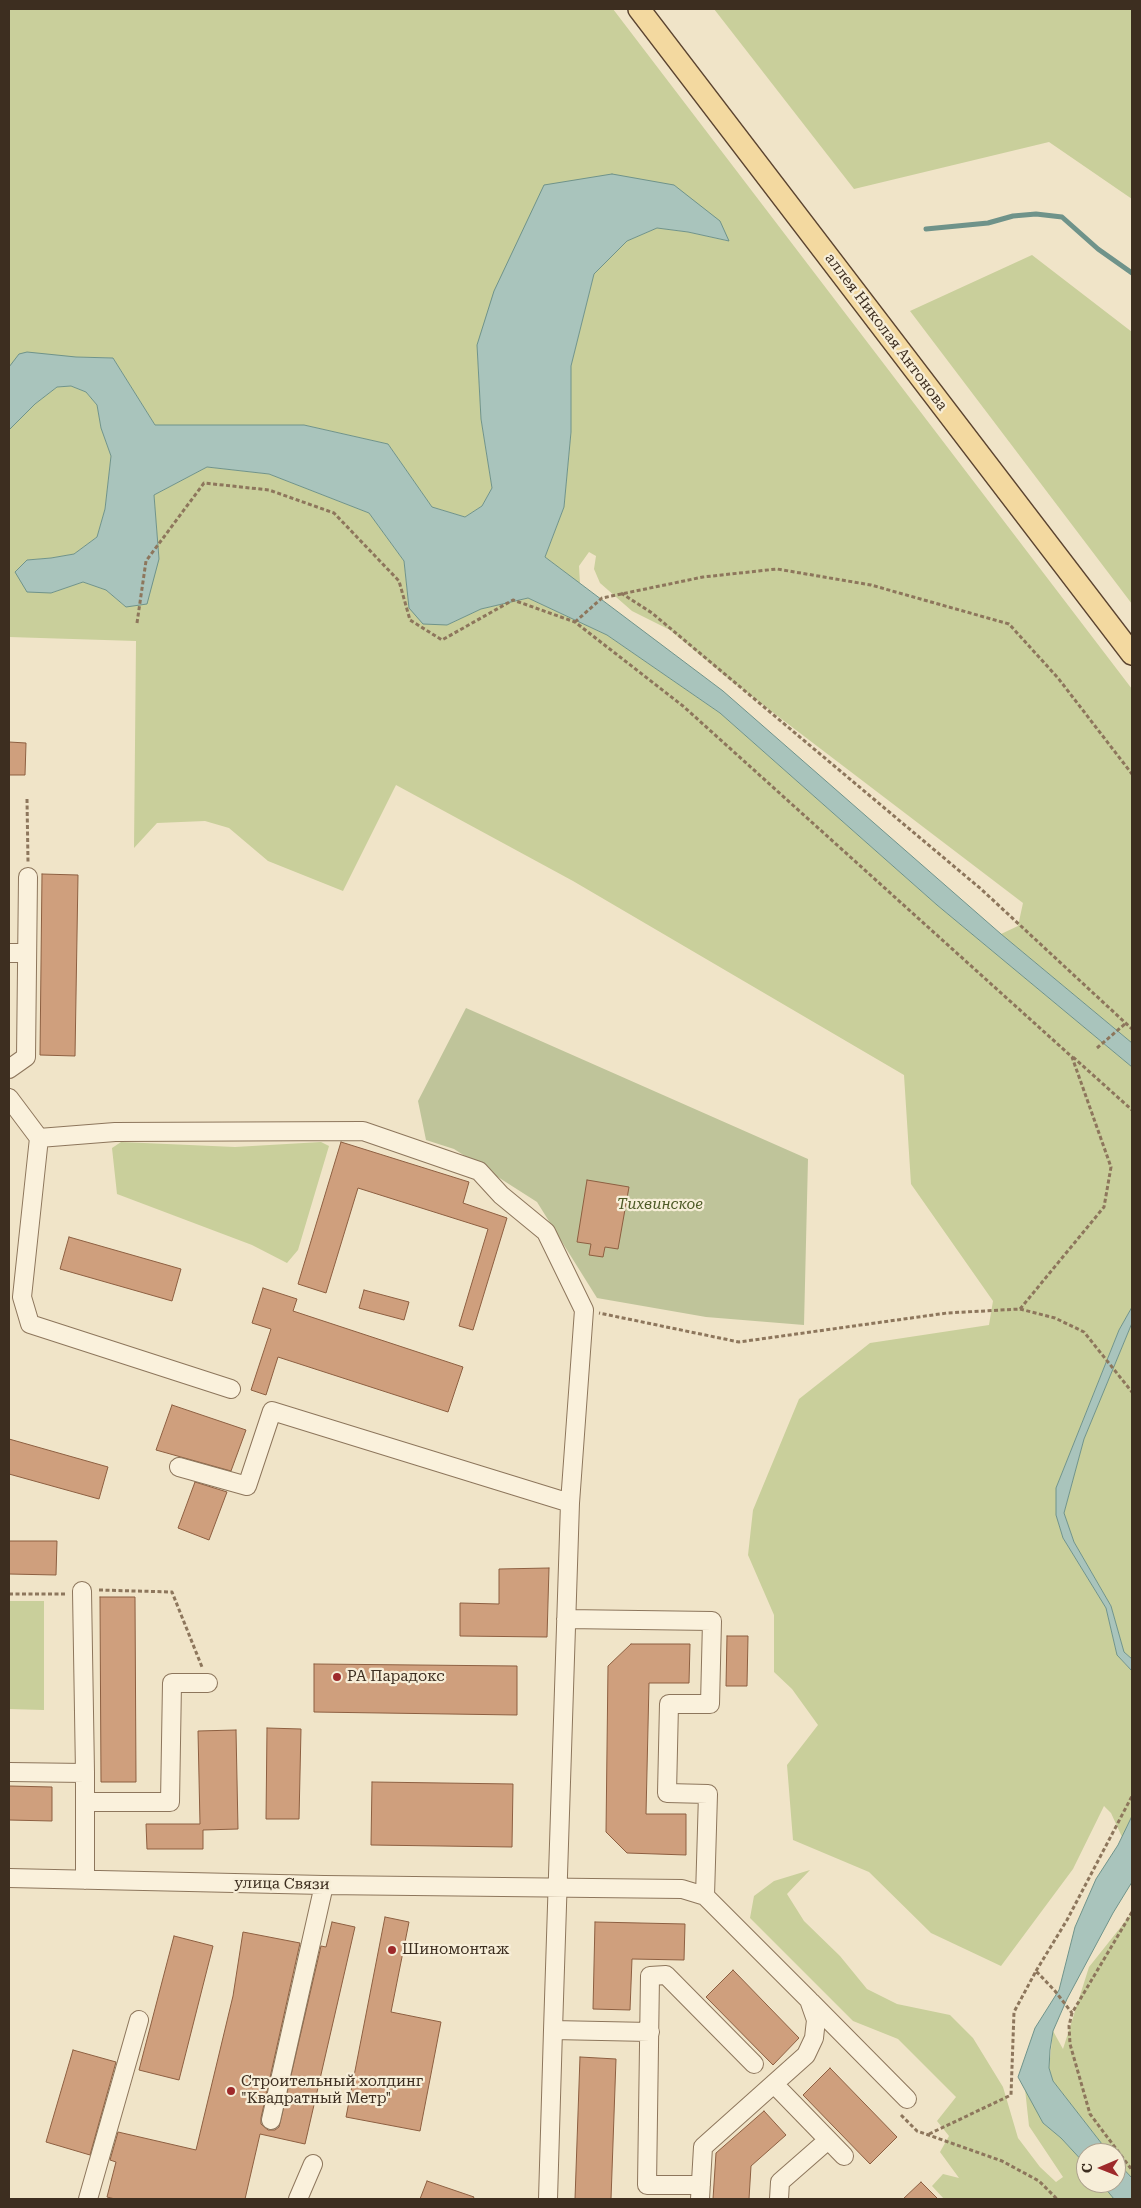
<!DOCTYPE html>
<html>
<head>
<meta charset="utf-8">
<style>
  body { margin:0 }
  #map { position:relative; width:1141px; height:2208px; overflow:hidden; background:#f0e4c8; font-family:"Roboto Serif",serif }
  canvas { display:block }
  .frame { position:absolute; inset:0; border:10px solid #3d2e20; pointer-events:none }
  .north { position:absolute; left:1076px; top:2143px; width:50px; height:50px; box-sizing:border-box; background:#f7eed8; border:1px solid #ada18e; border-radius:50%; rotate:269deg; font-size:14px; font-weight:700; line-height:20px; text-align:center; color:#3d2e20 }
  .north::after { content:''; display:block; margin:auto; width:18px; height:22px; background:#9e2a2b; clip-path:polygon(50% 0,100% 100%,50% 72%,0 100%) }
</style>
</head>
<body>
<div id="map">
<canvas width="1141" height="2208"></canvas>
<div class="frame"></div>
<div class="north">С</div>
</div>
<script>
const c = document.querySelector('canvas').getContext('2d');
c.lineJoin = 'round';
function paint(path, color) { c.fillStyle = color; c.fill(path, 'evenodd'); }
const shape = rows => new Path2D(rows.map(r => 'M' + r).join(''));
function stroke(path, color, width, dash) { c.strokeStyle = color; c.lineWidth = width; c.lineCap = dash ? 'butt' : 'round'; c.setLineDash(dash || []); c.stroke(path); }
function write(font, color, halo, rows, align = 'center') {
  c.font = font + ' "Roboto Serif",serif'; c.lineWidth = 4.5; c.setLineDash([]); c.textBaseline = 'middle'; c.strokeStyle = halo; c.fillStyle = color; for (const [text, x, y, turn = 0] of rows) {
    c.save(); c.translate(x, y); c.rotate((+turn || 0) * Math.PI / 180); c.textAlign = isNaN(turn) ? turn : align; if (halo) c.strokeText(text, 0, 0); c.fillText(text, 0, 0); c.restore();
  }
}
paint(shape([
  [9,9,613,9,1132,689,1132,1043,1001,934,1018,926,1023,903,729,679,670,630,632,611,600,583,594,569,596,556,589,552,579,566,580,584,545,557,564,507,571,432,571,366,594,274,627,241,657,228,688,232,728,241,674,185,477,345,481,419,492,488,482,506,465,517,432,507,388,444,304,425,155,425,113,358,76,357,9,367],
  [714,9,1132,9,1132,199,1049,142,854,189],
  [1032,255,1132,332,1132,604,910,311],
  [71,386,86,392,97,405,101,428,111,456,105,509,97,537,74,554,51,558,27,560,15,572,51,593,83,582,106,590,126,607,159,559,154,495,207,467,269,474,369,513,404,561,409,608,447,625,481,609,528,598,607,635,720,713,937,905,1132,1067,1132,1307,1119,1330,1056,1488,1056,1515,1063,1538,1106,1608,1117,1655,1132,1671,1132,1816,1122,1837,1111,1813,1104,1806,1073,1869,1001,1966,931,1933,869,1872,793,1840,787,1765,818,1725,792,1689,774,1672,774,1615,748,1555,753,1510,799,1399,870,1343,989,1325,993,1301,911,1184,904,1075,573,881,396,785,343,891,268,861,229,828,205,821,157,823,134,848,136,641,9,637,9,430,35,404,57,387],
  [121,1142,235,1147,321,1142,329,1146,298,1250,287,1263,252,1245,117,1194,112,1148],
  [1132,1323,1132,1659,1124,1652,1111,1606,1074,1542,1064,1513,1084,1439],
  [9,1601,44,1601,44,1710,9,1709],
  [810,1870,787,1894,804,1921,840,1956,867,1989,897,2004,950,2015,973,2038,1003,2087,1018,2138,1040,2167,1056,2182,1063,2177,1029,2126,1025,2089,1043,2123,1061,2138,1086,2165,1086,2183,1101,2183,1114,2199,944,2199,932,2186,943,2174,959,2178,940,2152,949,2136,937,2121,956,2097,898,2039,853,2021,750,1918,754,1896,774,1881],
  [1132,1913,1132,2178,1116,2161,1116,2153,1109,2153,1053,2081,1049,2068,1053,2031,1063,2049,1089,1967]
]), '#c9cf9b');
paint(shape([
  [466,1008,808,1159,804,1325,706,1317,597,1298,537,1202,454,1149,426,1140,418,1101]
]), '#bfc49a');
const water = shape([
  [612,174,674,185,720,221,729,241,688,232,657,228,627,241,594,274,571,366,571,432,564,507,545,557,723,691,1001,934,1132,1043,1132,1067,937,905,720,713,607,635,528,598,481,609,447,625,423,624,409,608,404,561,369,513,269,474,207,467,154,495,159,559,147,604,126,607,106,590,83,582,51,593,27,592,15,572,27,560,51,558,74,554,97,537,105,509,111,456,101,428,97,405,86,392,71,386,57,387,35,404,9,430,9,367,19,354,27,352,76,357,113,358,155,425,304,425,388,444,432,507,465,517,482,506,492,488,481,419,477,345,494,291,544,185,612,174],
  [1132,1307,1132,1323,1084,1439,1064,1513,1074,1542,1111,1606,1124,1652,1132,1659,1132,1671,1117,1655,1106,1608,1063,1538,1056,1515,1056,1488,1119,1330,1132,1307],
  [1132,1816,1132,1882,1113,1913,1067,1999,1053,2031,1050,2050,1049,2068,1053,2081,1109,2153,1086,2153,1086,2165,1061,2138,1043,2123,1018,2077,1035,2028,1059,1990,1075,1927,1096,1879,1118,1845,1132,1816],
  [1116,2161,1132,2178,1132,2199,1114,2199,1101,2183,1116,2183,1116,2161]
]);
paint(water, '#a9c4bc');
stroke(water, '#6f938a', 1);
stroke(shape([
  [926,229,988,223,1013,216,1036,214,1062,217,1098,249,1132,273]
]), '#6f938a', 5);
const building = shape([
  [9,742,26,743,25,775,9,775,9,742],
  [42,874,78,875,75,1056,40,1055,42,874],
  [341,1142,469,1182,463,1203,507,1218,473,1330,459,1326,488,1229,358,1188,326,1293,298,1284,341,1142],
  [587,1180,629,1187,618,1249,605,1247,603,1257,589,1255,591,1244,577,1242,587,1180],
  [69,1237,181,1269,172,1301,60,1269,69,1237],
  [263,1288,297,1299,293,1311,463,1367,448,1412,278,1357,266,1395,251,1390,271,1329,252,1323,263,1288],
  [364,1290,409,1302,404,1320,359,1308,364,1290],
  [172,1405,246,1430,231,1471,156,1450,172,1405],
  [9,1439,108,1467,99,1499,9,1474,9,1439],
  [195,1482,227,1492,209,1540,178,1528,195,1482],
  [9,1541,57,1541,56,1575,9,1574,9,1541],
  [549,1568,547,1637,460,1636,460,1603,499,1604,499,1569,549,1568],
  [100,1597,135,1597,136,1782,101,1782,100,1597],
  [727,1636,748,1636,747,1686,726,1686,727,1636],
  [631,1644,690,1644,689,1683,649,1683,646,1814,686,1814,686,1855,627,1853,606,1832,608,1666,631,1644],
  [314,1664,517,1666,517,1715,314,1712,314,1664],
  [267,1728,301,1729,299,1819,266,1819,267,1728],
  [236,1730,238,1829,203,1830,203,1849,147,1849,146,1824,200,1824,198,1731,236,1730],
  [372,1782,513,1784,512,1847,371,1845,372,1782],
  [9,1786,52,1787,52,1821,9,1820,9,1786],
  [385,1917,409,1922,391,2012,441,2022,420,2131,346,2117,385,1917],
  [332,1922,355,1927,305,2144,260,2134,245,2199,115,2199,107,2197,116,2162,110,2160,118,2132,196,2150,233,1996,243,1932,300,1943,261,2118,261,2124,268,2130,275,2130,279,2127,321,1946,326,1947,332,1922],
  [595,1922,685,1924,684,1960,632,1959,630,2010,593,2009,595,1922],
  [174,1936,213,1946,179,2080,139,2070,174,1936],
  [733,1970,799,2038,773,2065,706,1997,733,1970],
  [73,2050,116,2062,90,2155,46,2142,73,2050],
  [580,2057,616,2059,611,2199,575,2199,580,2057],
  [830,2068,897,2137,870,2164,803,2095,830,2068],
  [764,2111,786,2135,751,2166,749,2199,713,2199,716,2153,764,2111],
  [427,2181,474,2197,473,2199,420,2199,427,2181],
  [921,2182,938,2199,903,2199,921,2182]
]);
paint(building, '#cf9f7d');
stroke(building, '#8d5f41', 1);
const minor = shape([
  [9,953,27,953],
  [9,1069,26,1057,28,877],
  [9,1098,39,1138,115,1132,363,1131,479,1171,501,1195,546,1232,584,1310,570,1503,553,2030,650,2032],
  [39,1138,22,1297,30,1324,231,1389],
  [179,1467,247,1486,272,1411,570,1503],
  [82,1591,85,1773,85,1880],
  [566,1619,712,1621,710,1704,669,1704,667,1793,708,1794,705,1896],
  [9,1772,85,1773],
  [85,1802,170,1802,172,1683,208,1683],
  [9,1878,324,1885,682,1889,705,1896,809,2000,816,2020,814,2038,806,2055,703,2147,700,2199],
  [811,2002,907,2099],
  [774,2084,844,2156],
  [271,2120,324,1885],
  [701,2185,647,2185,650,1976,666,1975,754,2064],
  [88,2199,139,2020],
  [298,2199,313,2164],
  [548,2199,553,2030],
  [779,2199,780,2182,828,2140]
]);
const major = shape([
  [639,9,1132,654]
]);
stroke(minor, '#8d765c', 20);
stroke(major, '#5b4430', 24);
stroke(shape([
  [621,593,652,613,981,889,1132,1029],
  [575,622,602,598,703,577,777,569,871,585,1009,624,1058,678,1132,774],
  [137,623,146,561,204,483,269,490,334,513,399,581,410,620,442,640,513,600,575,622,683,706,1072,1057,1111,1167,1104,1207,1020,1309,947,1313,739,1342,599,1313],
  [27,799,28,862],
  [1097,1048,1126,1023],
  [1073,1057,1132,1110],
  [1020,1309,1055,1318,1084,1332,1132,1392],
  [99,1590,172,1592,202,1667],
  [9,1594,66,1594],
  [1132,1912,1072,2013,1069,2026,1070,2044,1090,2114,1132,2170],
  [1036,1971,1067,1920,1132,1796],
  [901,2115,917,2131,1002,2161,1039,2181,1057,2199],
  [929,2134,1011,2095,1014,2012,1036,1971,1055,1991,1072,2013]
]), '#8d765c', 3, [4, 2.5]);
stroke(minor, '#faf1dc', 18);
stroke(major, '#f3d9a0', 21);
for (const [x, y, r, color] of [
  [337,1677,5,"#9e2a2b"],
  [392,1950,5,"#9e2a2b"],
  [231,2091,5,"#9e2a2b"]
]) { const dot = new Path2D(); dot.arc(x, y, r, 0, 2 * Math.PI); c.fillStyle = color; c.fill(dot); stroke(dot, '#f7eed8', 2); }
write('15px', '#3d2e20', '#f7eed8', [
  ["аллея Николая Антонова",886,332,53],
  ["улица Связи",282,1884,1]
]);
write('italic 15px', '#4d5a26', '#f7eed8', [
  ["Тихвинское",660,1205]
]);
write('15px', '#3d2e20', '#f7eed8', [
  ["РА Парадокс",347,1677],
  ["Шиномонтаж",402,1950],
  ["Строительный холдинг",241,2082],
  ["\"Квадратный Метр\"",241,2099]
], 'left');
</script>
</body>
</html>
